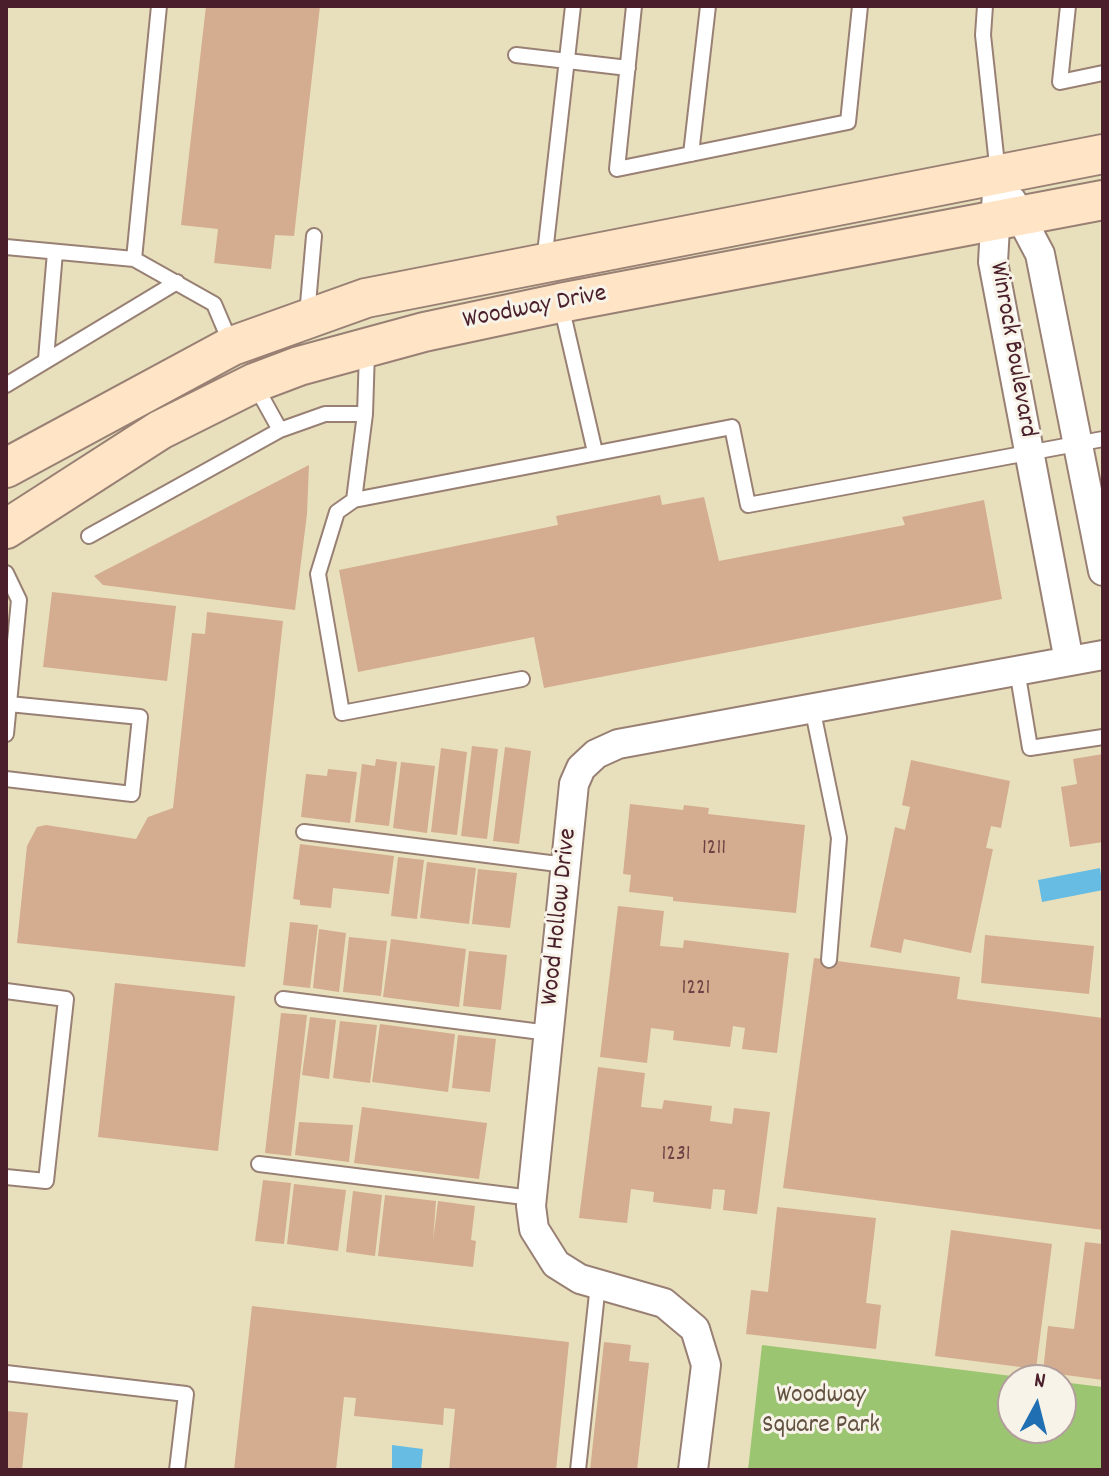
<!DOCTYPE html>
<html>
<head>
<meta charset="utf-8">
<style>
  body { margin:0 }
  #map { position:relative; width:1109px; height:1476px; overflow:hidden; background:#e8e0bc; font-family:Dekko,sans-serif }
  canvas { display:block }
  .frame { position:absolute; inset:0; border:8px solid #4a1f2b; pointer-events:none }
  .north { position:absolute; left:997px; top:1364px; width:80px; height:80px; box-sizing:border-box; background:#f7f3e8; border:2px solid #b29e9c; border-radius:50%; rotate:7deg; font-size:22px; font-weight:700; line-height:32px; text-align:center; color:#4a1f2b }
  .north::after { content:''; display:block; margin:auto; width:28px; height:36px; background:#1f6fb2; clip-path:polygon(50% 0,100% 100%,50% 72%,0 100%) }
</style>
</head>
<body>
<div id="map">
<canvas width="1109" height="1476"></canvas>
<div class="frame"></div>
<div class="north">N</div>
</div>
<script>
const c = document.querySelector('canvas').getContext('2d');
c.lineJoin = 'round';
function paint(path, color) { c.fillStyle = color; c.fill(path, 'evenodd'); }
const shape = rows => new Path2D(rows.map(r => 'M' + r).join(''));
function stroke(path, color, width, dash) { c.strokeStyle = color; c.lineWidth = width; c.lineCap = dash ? 'butt' : 'round'; c.setLineDash(dash || []); c.stroke(path); }
function write(font, color, halo, rows, align = 'center') {
  c.font = font + ' Dekko,sans-serif'; c.lineWidth = 6; c.setLineDash([]); c.textBaseline = 'middle'; c.strokeStyle = halo; c.fillStyle = color; for (const [text, x, y, turn = 0] of rows) {
    c.save(); c.translate(x, y); c.rotate((+turn || 0) * Math.PI / 180); c.textAlign = isNaN(turn) ? turn : align; if (halo) c.strokeText(text, 0, 0); c.fillText(text, 0, 0); c.restore();
  }
}
paint(shape([
  [762,1345,1044,1380,1013,1380,1013,1428,1061,1428,1061,1382,1103,1387,1103,1470,748,1470]
]), '#9bc571');
paint(shape([
  [1100,868,1103,890,1042,902,1038,880],
  [392,1445,423,1449,421,1470,392,1470]
]), '#67bce4');
paint(shape([
  [206,6,320,6,294,236,275,235,271,269,214,263,218,229,181,225],
  [309,465,307,514,295,610,103,585,94,576],
  [660,495,662,505,704,497,719,561,905,525,902,517,984,500,1002,599,544,688,534,637,358,672,339,570,558,525,556,516],
  [52,592,176,606,167,681,43,667],
  [207,612,283,621,245,967,17,943,27,846,37,827,46,825,136,839,148,817,173,808,192,633,205,634],
  [472,746,498,749,487,839,461,836],
  [505,747,531,751,519,844,493,841],
  [441,748,467,752,457,835,431,832],
  [1103,754,1103,842,1070,847,1061,787,1077,784,1073,759],
  [376,759,397,762,389,826,355,822,362,764,375,766],
  [911,760,1010,781,1001,828,991,826,986,848,993,849,971,953,904,939,901,953,870,947,895,827,905,830,910,807,902,805],
  [401,762,435,766,427,833,393,828],
  [328,769,357,772,350,823,301,817,306,774,327,776],
  [630,804,683,810,684,805,709,808,708,814,805,825,796,913,673,901,673,897,629,892,631,875,623,874],
  [300,844,394,856,389,894,333,888,331,908,300,905,300,900,293,899],
  [398,857,424,860,417,919,391,916],
  [427,862,476,868,469,924,420,918],
  [478,869,517,873,510,928,472,924],
  [618,906,664,911,660,946,683,948,684,940,789,953,777,1053,742,1049,745,1028,733,1026,730,1047,673,1040,674,1031,651,1028,647,1063,600,1057],
  [290,922,318,925,310,988,283,985],
  [319,929,346,933,339,992,313,988],
  [985,935,1094,946,1089,994,981,983],
  [349,937,387,941,381,996,343,992],
  [391,939,466,949,459,1007,383,997],
  [469,951,507,955,501,1010,463,1006],
  [814,958,960,977,957,999,1103,1018,1103,1230,783,1188],
  [115,983,235,996,218,1151,98,1137],
  [281,1013,307,1015,291,1156,265,1153],
  [310,1017,336,1020,329,1079,302,1075],
  [340,1021,377,1025,370,1083,333,1078],
  [380,1024,455,1034,448,1092,372,1082],
  [458,1035,496,1039,490,1092,452,1088],
  [598,1067,645,1073,641,1107,662,1109,664,1100,712,1106,710,1121,732,1124,734,1108,770,1112,757,1214,723,1210,725,1190,713,1189,711,1209,653,1202,654,1192,631,1189,627,1223,579,1218],
  [362,1107,487,1123,479,1179,354,1163],
  [299,1122,353,1125,349,1162,295,1155],
  [263,1180,291,1183,284,1244,255,1241],
  [294,1184,346,1190,338,1251,287,1244],
  [353,1191,382,1195,375,1256,346,1252],
  [385,1195,436,1201,433,1241,438,1201,475,1206,471,1240,476,1241,473,1267,378,1256],
  [777,1207,876,1218,866,1303,881,1305,876,1349,746,1334,751,1290,768,1292],
  [951,1230,1052,1244,1036,1369,935,1356],
  [1085,1242,1103,1244,1103,1380,1043,1372,1048,1326,1074,1329],
  [252,1306,569,1342,556,1470,449,1470,455,1409,444,1408,443,1425,354,1416,356,1398,344,1397,336,1470,234,1470],
  [604,1342,631,1345,629,1361,649,1363,637,1470,590,1470],
  [6,1411,28,1413,22,1470,6,1470]
]), '#d4ac8f');
const lane = shape([
  [634,6,617,169,848,122,860,6],
  [985,6,983,35,998,174],
  [1068,6,1060,82,1103,73],
  [516,55,628,68],
  [691,154,708,6],
  [6,247,134,259,214,304,231,344],
  [134,259,159,6],
  [544,262,573,6],
  [561,305,595,452],
  [307,315,314,236],
  [367,351,365,414,354,500,337,512,318,574,342,713,522,679],
  [46,359,55,252],
  [6,385,177,282],
  [255,385,280,430],
  [354,500,732,427,748,505,1103,439],
  [89,536,280,430,325,414,365,414],
  [6,573,19,600,6,734],
  [1017,670,1030,748,1103,737],
  [812,707,839,838,829,960],
  [6,779,132,794,140,717,9,704],
  [304,832,566,865],
  [6,991,66,999,46,1181,6,1177],
  [283,999,549,1033],
  [259,1164,532,1198],
  [6,1373,186,1394,177,1470],
  [578,1470,598,1284]
]);
const street = shape([
  [998,174,993,262,1069,661],
  [1012,201,1040,254,1103,571],
  [693,1470,706,1365,695,1329,664,1303,580,1279,556,1264,534,1229,531,1206,574,784,581,768,596,754,618,744,1103,655]
]);
const secondary = shape([
  [6,468,232,346,366,298,1103,154],
  [6,529,160,430,254,383,299,366,424,332,560,303,1103,200]
]);
stroke(lane, '#998074', 18);
stroke(street, '#998074', 32);
stroke(secondary, '#998074', 42);
stroke(lane, '#fff', 14);
stroke(street, '#fff', 28);
stroke(secondary, '#ffe4c6', 38);
write('22px', '#6c4244', null, [
  ["1211",714,850],
  ["1221",696,990],
  ["1231",676,1156]
]);
write('26px', '#4a1f2b', '#f7f3e8', [
  ["Woodway Drive",535,309,-11],
  ["Winrock Boulevard",1011,350,80],
  ["Wood Hollow Drive",561,917,-84]
]);
write('26px', '#625140', '#f7f3e8', [
  ["Woodway",821,1397],
  ["Square Park",821,1427]
]);
</script>
</body>
</html>
